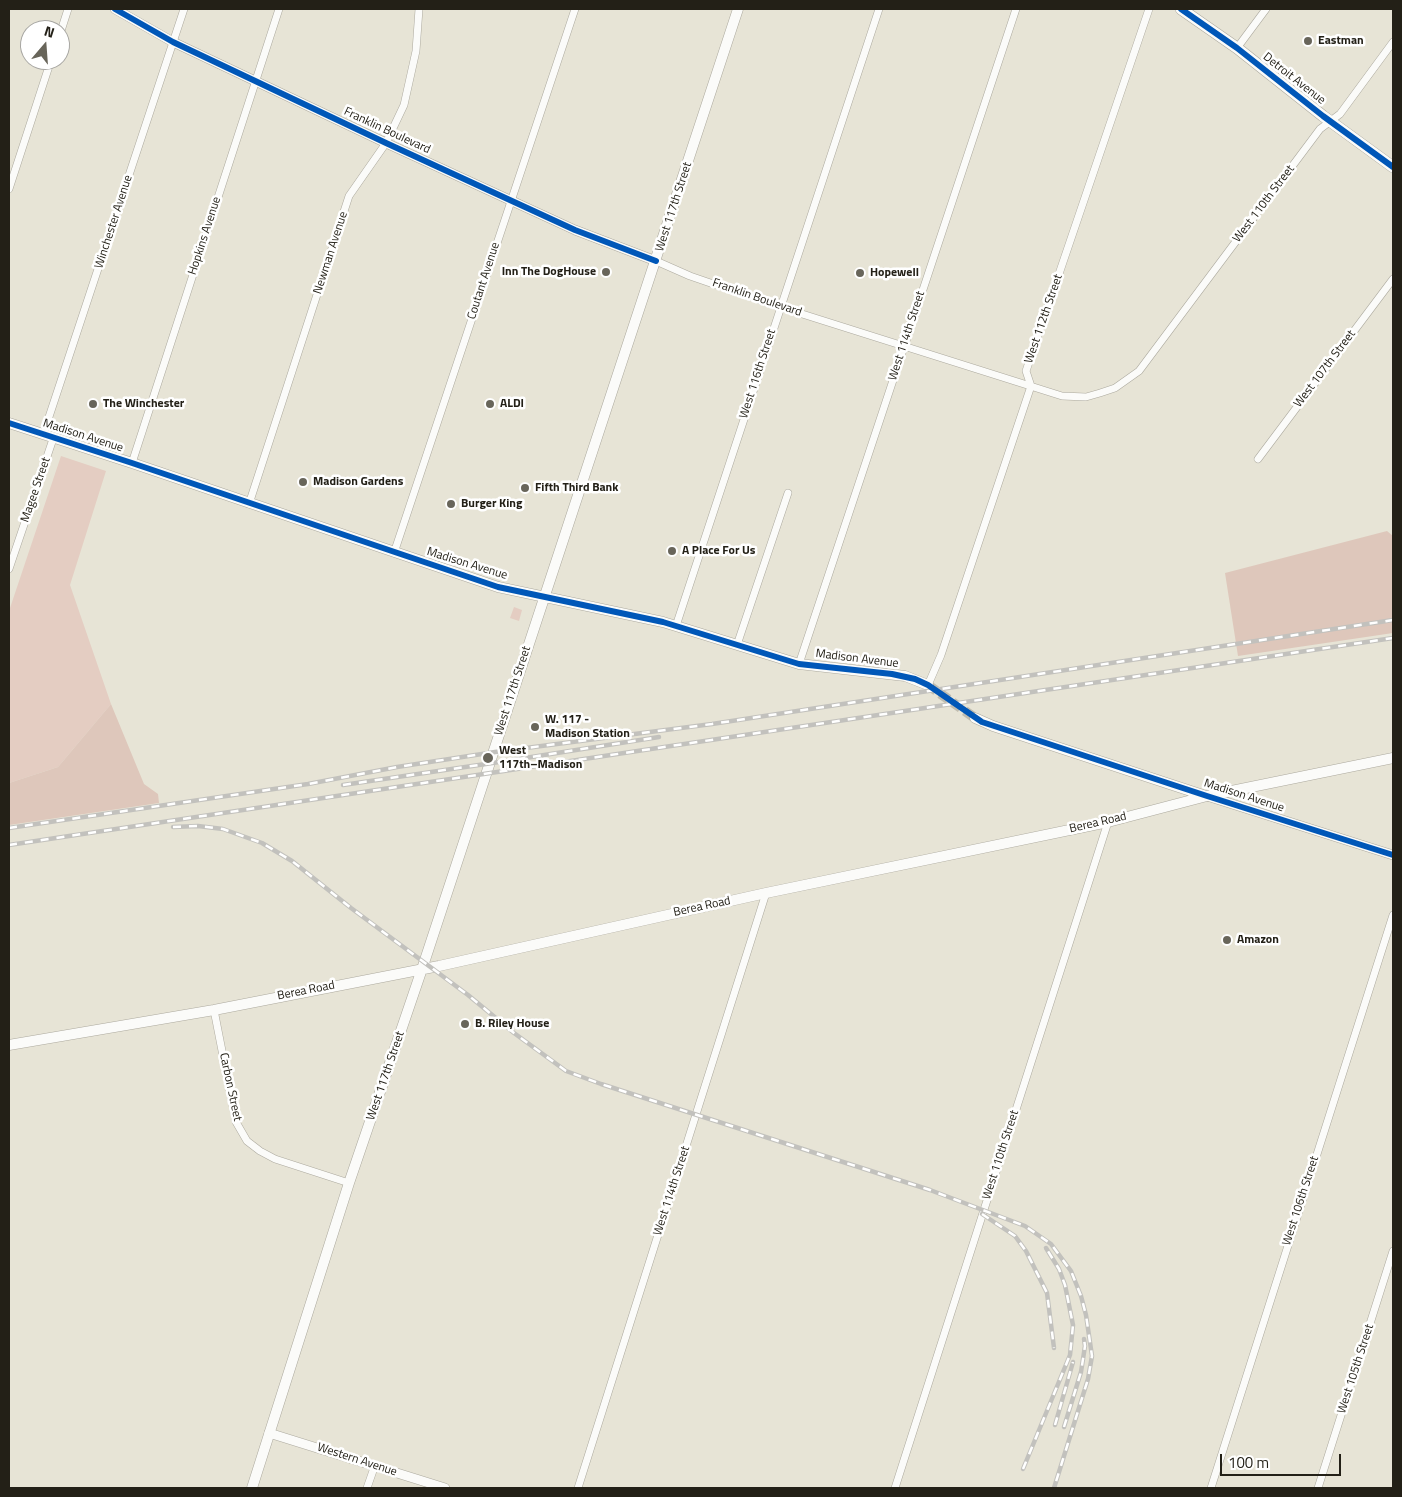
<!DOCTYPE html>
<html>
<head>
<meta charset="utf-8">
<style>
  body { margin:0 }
  #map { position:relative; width:1402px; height:1497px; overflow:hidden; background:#e7e4d6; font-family:"Titillium Web",sans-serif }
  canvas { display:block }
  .frame { position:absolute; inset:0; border:10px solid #232017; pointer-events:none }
  .north { position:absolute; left:20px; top:20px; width:50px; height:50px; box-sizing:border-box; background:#fff; border:1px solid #a7a6a2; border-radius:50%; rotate:18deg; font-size:14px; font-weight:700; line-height:20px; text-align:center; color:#232017 }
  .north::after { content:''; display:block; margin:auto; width:18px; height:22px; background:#68655a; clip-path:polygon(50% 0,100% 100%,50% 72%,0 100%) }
  .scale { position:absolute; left:1220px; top:1454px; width:121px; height:22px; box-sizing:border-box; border:2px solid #232017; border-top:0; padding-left:6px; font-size:15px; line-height:18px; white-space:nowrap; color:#232017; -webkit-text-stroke:4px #fff; paint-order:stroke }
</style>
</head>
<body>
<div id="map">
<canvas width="1402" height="1497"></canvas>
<div class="frame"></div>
<div class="north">N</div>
<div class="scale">100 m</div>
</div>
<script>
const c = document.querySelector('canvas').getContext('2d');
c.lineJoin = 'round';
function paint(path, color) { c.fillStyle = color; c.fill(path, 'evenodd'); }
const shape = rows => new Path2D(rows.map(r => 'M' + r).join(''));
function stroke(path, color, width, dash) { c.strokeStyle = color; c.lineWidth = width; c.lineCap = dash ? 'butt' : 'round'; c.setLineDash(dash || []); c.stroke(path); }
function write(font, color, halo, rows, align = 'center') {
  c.font = font + ' "Titillium Web",sans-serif'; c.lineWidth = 5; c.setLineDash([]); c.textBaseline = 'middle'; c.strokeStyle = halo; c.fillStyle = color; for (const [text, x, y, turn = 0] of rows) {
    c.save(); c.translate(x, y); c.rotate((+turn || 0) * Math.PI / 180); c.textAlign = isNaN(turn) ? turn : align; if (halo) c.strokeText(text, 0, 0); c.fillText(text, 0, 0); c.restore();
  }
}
paint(shape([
  [61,456,106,471,70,585,111,704,58,767,9,783,9,611],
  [514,607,522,610,519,621,510,618]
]), '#e4cdc2');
paint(shape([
  [1387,531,1393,536,1393,633,1238,656,1225,573],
  [111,704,144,784,158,794,159,803,9,825,9,783,58,767]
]), '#dec7bb');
stroke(shape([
  [928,685,975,718]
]), '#c0bdb0', 10, [10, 5]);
const minor = shape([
  [60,34,68,9],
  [1237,48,1266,9],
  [9,189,51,60],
  [656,261,690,276,780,307,1062,396,1086,397,1100,393,1115,388,1139,371,1320,129,1340,114,1393,42],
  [43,435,184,9],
  [1258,459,1393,279],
  [132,463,279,9],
  [249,504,349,196,386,143,404,105,416,51,419,9],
  [394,553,575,9],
  [9,569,53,439],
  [676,626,879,9],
  [737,645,788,493],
  [799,664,1016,9],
  [928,685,941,655,1031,386,1026,371,1149,9],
  [214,1010,236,1122,247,1141,260,1151,275,1159,349,1183],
  [367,1488,375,1465],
  [578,1488,766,893],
  [895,1488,1108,822],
  [1211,1488,1393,915],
  [1318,1488,1393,1251]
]);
const tertiary = shape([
  [115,9,173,42,386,143,575,230,656,261],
  [1207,796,1393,855],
  [269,1433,445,1488]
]);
const secondary = shape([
  [9,423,132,463,498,587,663,622,799,664,905,676,928,685],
  [975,718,993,726,1206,796],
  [9,1045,214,1010,439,966,766,893,1108,822,1207,796,1393,758],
  [252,1488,349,1183,422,969,738,9]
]);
const primary = shape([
  [1181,9,1237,48,1323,116,1393,167]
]);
stroke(minor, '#aca99e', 8);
stroke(tertiary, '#aca99e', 10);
stroke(secondary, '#aca99e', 11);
stroke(primary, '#aca99e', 12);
stroke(minor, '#fbfbf9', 7);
stroke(tertiary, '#fbfbf9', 9);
stroke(secondary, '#fbfbf9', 10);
stroke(primary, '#fbfbf9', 11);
const rail = shape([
  [343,785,506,761,659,737],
  [173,827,198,826,223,829,262,843,292,861,351,908,468,995,514,1033,566,1071,601,1084,930,1190,1025,1226,1051,1244,1071,1271,1081,1296,1086,1315,1092,1356,1088,1379,1054,1488],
  [9,828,308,784,397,767,495,752,712,724,1393,620],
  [9,845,1393,638],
  [982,1214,1015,1236,1026,1251,1047,1293,1054,1348],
  [1055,1425,1073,1362],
  [1064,1427,1081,1372,1085,1346,1084,1339],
  [1023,1469,1070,1355,1073,1325,1065,1285,1059,1269,1046,1248]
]);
stroke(rail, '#c2c1bd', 4.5);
stroke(rail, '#fff', 2.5, [8]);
stroke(shape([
  [115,9,173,42,386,143,575,230,656,261],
  [1181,9,1237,48,1323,116,1393,167],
  [9,423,132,463,498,587,663,622,799,664,892,674,915,679,928,685,982,722,1207,796,1393,855]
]), '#0057b8', 6);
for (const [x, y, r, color] of [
  [1308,41,5,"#68655a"],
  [606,272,5,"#68655a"],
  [860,273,5,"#68655a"],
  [93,404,5,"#68655a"],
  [490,404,5,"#68655a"],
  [303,482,5,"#68655a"],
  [525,488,5,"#68655a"],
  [451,504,5,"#68655a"],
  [672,551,5,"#68655a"],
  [535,727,5,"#68655a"],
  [488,758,6,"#68655a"],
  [1227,940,5,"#68655a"],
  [465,1024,5,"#68655a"]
]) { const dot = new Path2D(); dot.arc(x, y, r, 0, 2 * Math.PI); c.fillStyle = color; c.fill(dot); stroke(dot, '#fff', 2); }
write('bold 12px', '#232017', '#fff', [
  ["Eastman",1318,41],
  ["Inn The DogHouse",596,272,"right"],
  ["Hopewell",870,273],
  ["The Winchester",103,404],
  ["ALDI",500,404],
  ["Madison Gardens",313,482],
  ["Fifth Third Bank",535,488],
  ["Burger King",461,504],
  ["A Place For Us",682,551],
  ["W. 117 -",545,720],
  ["Madison Station",545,734],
  ["West",499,751],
  ["117th–Madison",499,765],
  ["Amazon",1237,940],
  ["B. Riley House",475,1024]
], 'left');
write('12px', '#232017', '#fff', [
  ["Detroit Avenue",1294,79,38],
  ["Franklin Boulevard",387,131,25],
  ["West 110th Street",1264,204,-53],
  ["West 117th Street",674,207,-72],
  ["Winchester Avenue",114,222,-72],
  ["Hopkins Avenue",205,236,-72],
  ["Newman Avenue",331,253,-72],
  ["Coutant Avenue",484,281,-72],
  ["Franklin Boulevard",757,298,19],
  ["West 112th Street",1044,319,-71],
  ["West 114th Street",907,336,-72],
  ["West 107th Street",1325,369,-53],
  ["West 116th Street",758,374,-72],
  ["Madison Avenue",83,436,18],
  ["Magee Street",36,490,-71],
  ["Madison Avenue",467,564,17],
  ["Madison Avenue",857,659,7],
  ["West 117th Street",513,691,-72],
  ["Madison Avenue",1244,796,18],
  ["Berea Road",1098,823,-13],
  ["Berea Road",702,907,-12],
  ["Berea Road",306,991,-11],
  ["West 117th Street",386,1076,-71],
  ["Carbon Street",230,1087,78],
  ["West 110th Street",1001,1155,-72],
  ["West 114th Street",672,1191,-72],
  ["West 106th Street",1301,1201,-72],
  ["West 105th Street",1356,1369,-72],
  ["Western Avenue",357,1460,18]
]);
</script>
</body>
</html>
